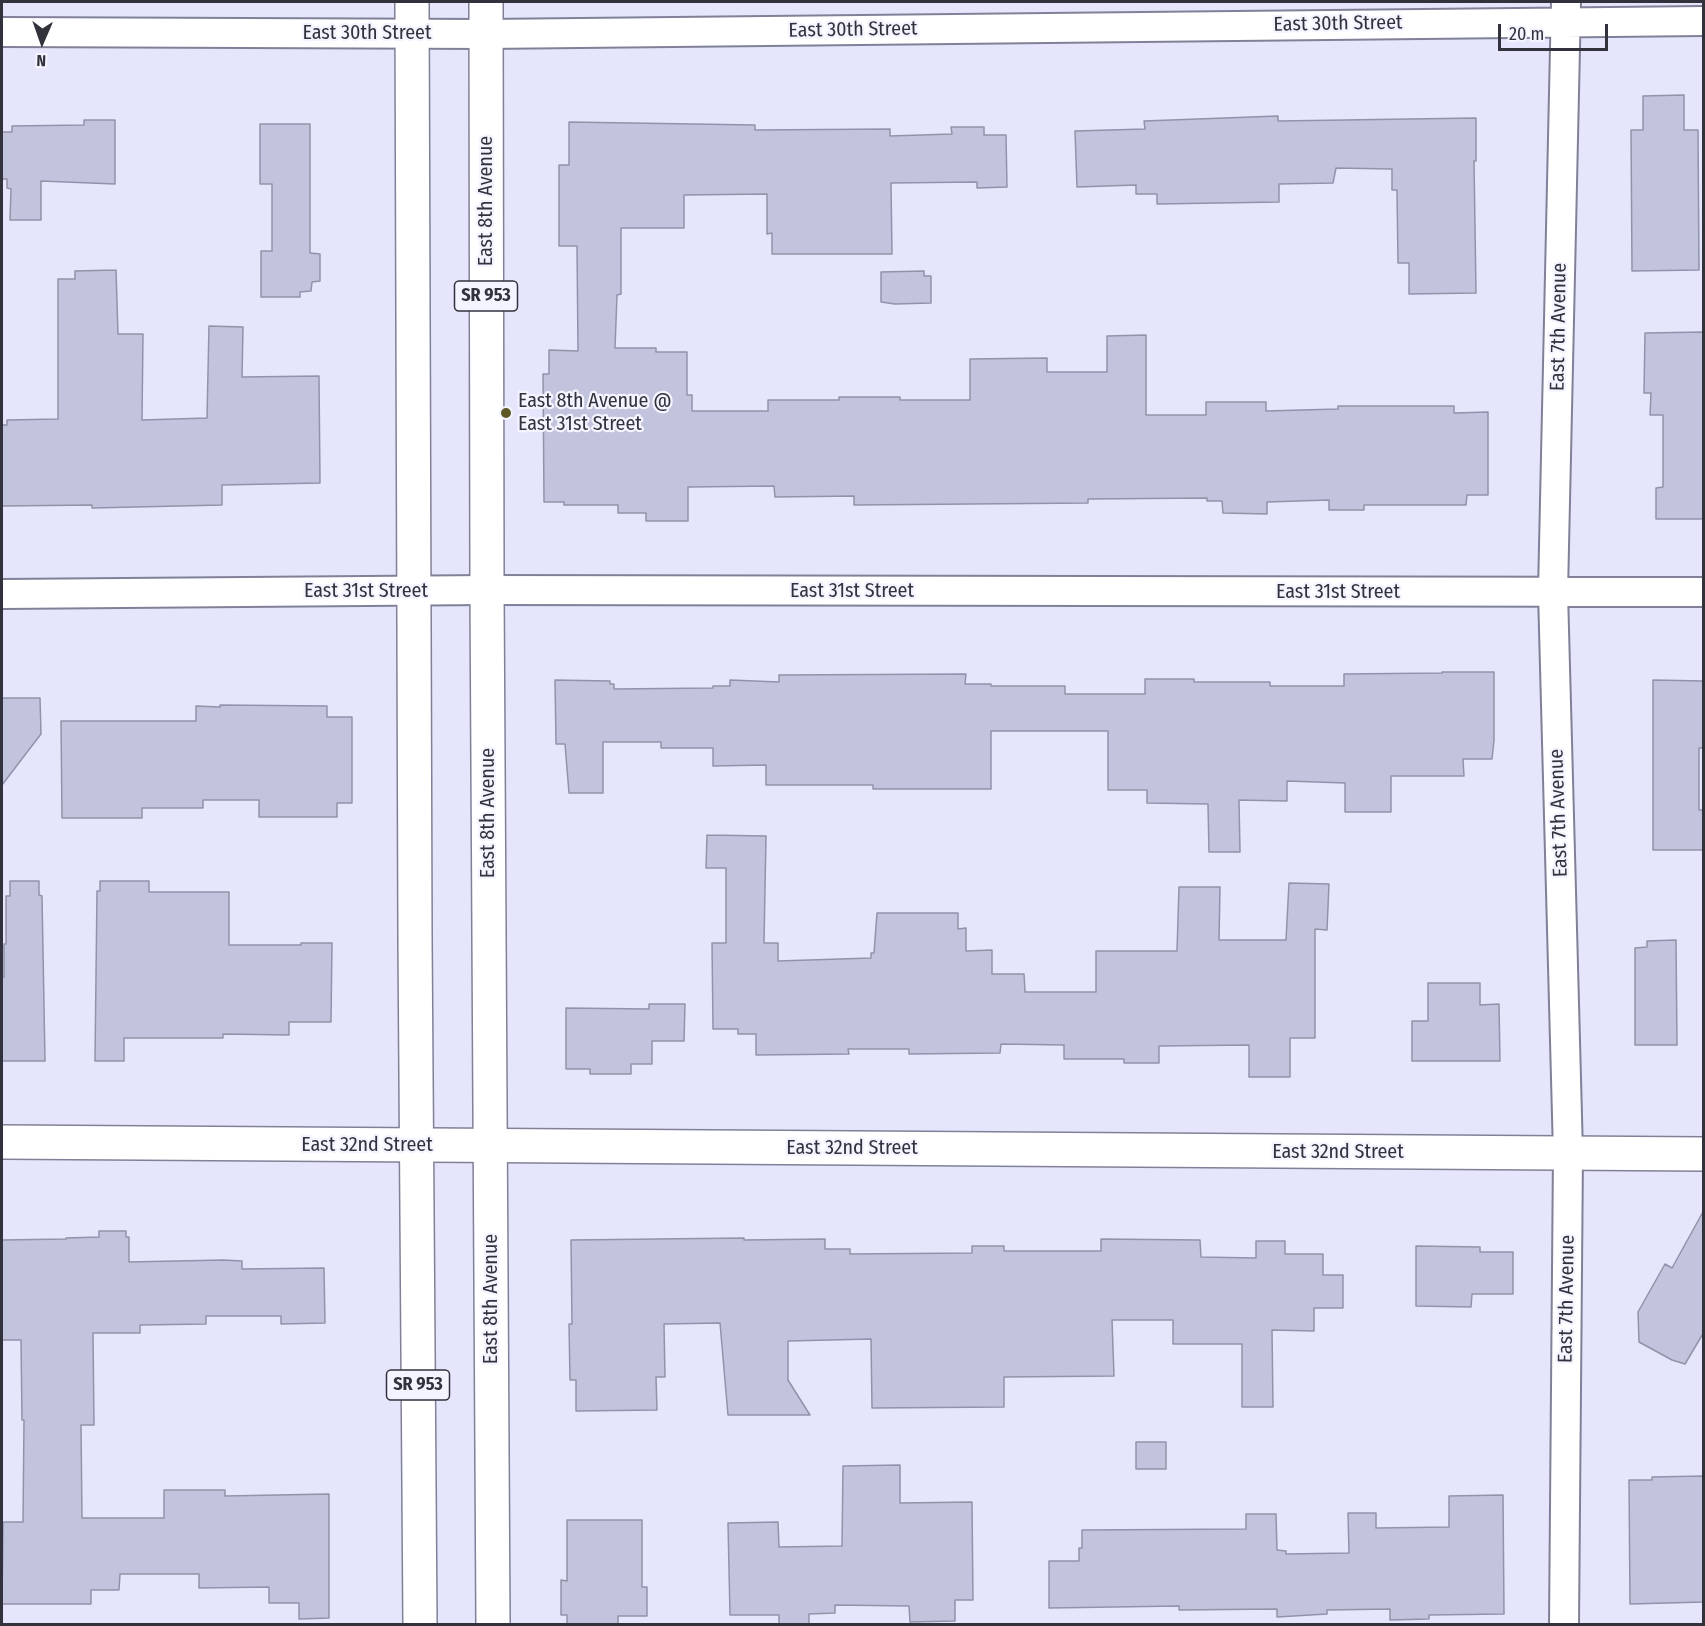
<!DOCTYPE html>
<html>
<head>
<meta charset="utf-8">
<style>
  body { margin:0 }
  #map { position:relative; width:1705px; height:1626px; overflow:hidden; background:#e5e6fb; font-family:"Fira Sans Condensed",sans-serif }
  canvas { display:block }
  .frame { position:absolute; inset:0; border:3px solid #32323c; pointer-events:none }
  .north { position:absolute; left:12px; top:12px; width:60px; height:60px; -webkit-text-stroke:4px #f3f4ff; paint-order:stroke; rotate:182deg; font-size:16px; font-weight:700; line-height:24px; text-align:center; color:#32323c }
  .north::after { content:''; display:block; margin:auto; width:21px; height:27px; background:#32323c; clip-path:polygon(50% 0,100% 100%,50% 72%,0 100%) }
  .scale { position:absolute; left:1498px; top:24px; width:110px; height:27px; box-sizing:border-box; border:3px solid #32323c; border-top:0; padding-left:8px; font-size:18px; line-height:21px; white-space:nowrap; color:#32323c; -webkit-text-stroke:4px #f3f4ff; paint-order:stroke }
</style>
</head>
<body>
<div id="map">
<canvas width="1705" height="1626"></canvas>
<div class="frame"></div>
<div class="north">N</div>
<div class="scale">20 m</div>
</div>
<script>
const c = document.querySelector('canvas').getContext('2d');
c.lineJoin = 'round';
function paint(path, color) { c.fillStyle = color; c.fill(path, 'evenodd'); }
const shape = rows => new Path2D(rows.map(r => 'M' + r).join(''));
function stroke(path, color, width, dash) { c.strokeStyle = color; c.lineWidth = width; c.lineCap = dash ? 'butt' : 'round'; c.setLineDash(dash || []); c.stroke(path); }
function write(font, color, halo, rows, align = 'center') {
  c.font = font + ' "Fira Sans Condensed",sans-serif'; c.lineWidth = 4.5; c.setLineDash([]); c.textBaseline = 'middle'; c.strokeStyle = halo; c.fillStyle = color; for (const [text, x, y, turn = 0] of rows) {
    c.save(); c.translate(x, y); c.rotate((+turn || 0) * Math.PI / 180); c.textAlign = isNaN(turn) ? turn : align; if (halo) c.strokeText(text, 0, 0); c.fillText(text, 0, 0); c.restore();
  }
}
const building = shape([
  [1684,95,1684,130,1698,130,1699,270,1632,271,1631,130,1643,130,1643,96,1684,95],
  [1278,116,1278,121,1476,118,1476,161,1474,161,1476,293,1409,294,1409,263,1398,263,1397,190,1392,190,1392,169,1336,168,1333,183,1279,184,1279,202,1157,204,1157,194,1136,194,1136,185,1077,187,1075,131,1145,129,1144,121,1278,116],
  [84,120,115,120,115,184,41,181,41,220,10,220,11,189,7,188,7,179,2,179,2,132,12,132,12,126,84,125,84,120],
  [569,122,755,125,755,130,890,129,890,136,952,134,951,127,984,127,984,135,1006,135,1007,187,977,188,977,182,891,183,892,254,772,254,772,233,767,234,767,194,684,195,684,228,621,228,621,294,617,295,615,348,656,348,656,352,687,352,687,395,692,395,692,411,768,411,768,400,839,400,839,397,900,397,900,400,970,400,970,359,1047,358,1047,372,1107,372,1107,336,1146,335,1146,415,1206,415,1206,402,1266,402,1266,411,1338,409,1338,406,1454,406,1454,413,1488,412,1488,495,1467,495,1466,505,1364,505,1364,510,1329,510,1329,500,1267,502,1267,514,1223,513,1222,501,1207,501,1207,498,1088,499,1088,503,854,505,854,496,775,497,774,486,688,487,688,521,646,521,646,513,618,513,618,505,564,505,564,502,544,502,543,374,549,374,549,350,578,351,577,246,559,246,559,165,569,165,569,122],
  [260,124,310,124,310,253,320,254,320,281,312,282,311,291,300,292,300,297,261,297,261,251,272,251,272,184,260,184,260,124],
  [116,270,118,334,143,334,142,420,207,418,209,326,243,327,242,377,319,376,320,483,222,485,222,505,92,508,92,505,2,506,2,425,7,425,7,420,58,419,58,279,75,279,75,271,116,270],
  [924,271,924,276,931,276,931,303,895,304,881,302,881,272,924,271],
  [1704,332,1704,519,1656,519,1656,488,1663,487,1663,415,1650,415,1651,393,1644,393,1645,333,1704,332],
  [1442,672,1494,672,1494,740,1492,759,1463,759,1464,776,1391,776,1391,812,1345,812,1345,783,1287,781,1287,801,1239,800,1240,852,1209,852,1208,804,1147,803,1147,790,1108,790,1108,731,991,731,991,789,873,789,873,785,766,785,766,765,713,766,713,748,661,748,661,742,603,742,603,793,569,793,565,744,556,744,555,680,610,681,610,684,614,684,614,689,713,688,713,686,730,686,730,680,779,682,779,675,966,674,965,684,991,684,991,686,1065,686,1065,694,1145,694,1145,679,1194,679,1194,682,1270,682,1270,686,1344,686,1344,674,1442,673,1442,672],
  [1653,680,1704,681,1704,748,1699,748,1699,810,1704,810,1704,850,1653,850,1653,680],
  [2,698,40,698,41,734,2,785,2,698],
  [220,705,327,706,327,717,352,717,352,803,337,803,337,817,259,817,259,800,203,800,203,808,142,808,142,818,62,818,61,721,196,721,196,706,220,707,220,705],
  [707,835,766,836,764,943,778,943,778,961,871,958,871,953,874,953,877,913,958,913,958,929,966,928,966,951,992,950,992,974,1024,974,1025,992,1096,992,1096,951,1177,951,1179,887,1220,887,1219,940,1286,940,1289,883,1329,884,1327,930,1315,929,1315,1038,1290,1038,1290,1077,1249,1077,1249,1045,1159,1046,1159,1063,1124,1063,1124,1059,1064,1059,1064,1045,1001,1044,1000,1053,909,1054,909,1049,848,1049,849,1054,756,1055,756,1034,738,1034,738,1029,713,1029,712,943,726,943,726,868,706,868,707,835],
  [10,881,39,881,39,895,42,896,45,1061,2,1061,2,977,4,977,4,944,6,944,6,896,10,896,10,881],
  [100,881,149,881,149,892,229,892,229,945,301,945,301,943,332,943,331,1022,289,1022,289,1035,223,1034,223,1038,124,1038,124,1061,95,1061,97,891,100,891,100,881],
  [1676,940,1677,1045,1635,1045,1635,948,1647,947,1647,941,1676,940],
  [1428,983,1480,983,1480,1005,1499,1004,1500,1061,1412,1061,1412,1021,1428,1021,1428,983],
  [649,1004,685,1004,684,1041,652,1041,652,1064,631,1064,631,1074,590,1074,590,1069,566,1069,566,1008,649,1009,649,1004],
  [1704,1210,1704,1332,1685,1364,1672,1360,1639,1342,1638,1312,1665,1264,1672,1268,1704,1210],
  [99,1231,126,1231,126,1237,129,1237,129,1262,223,1260,242,1261,242,1269,324,1268,325,1323,281,1324,281,1316,206,1316,206,1324,140,1325,140,1333,93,1333,94,1425,81,1425,82,1518,164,1518,164,1490,225,1490,225,1496,329,1494,329,1618,299,1619,299,1603,269,1603,269,1587,199,1588,199,1574,120,1574,119,1590,91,1590,91,1604,2,1604,3,1522,23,1522,24,1420,22,1420,21,1340,2,1340,2,1240,66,1239,66,1238,99,1237,99,1231],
  [744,1238,744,1240,825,1239,825,1249,850,1249,850,1254,972,1253,972,1246,1004,1246,1004,1251,1101,1251,1101,1239,1200,1240,1201,1257,1256,1258,1256,1241,1285,1241,1285,1254,1323,1254,1323,1275,1343,1275,1343,1308,1314,1308,1314,1331,1272,1330,1273,1407,1242,1407,1242,1344,1173,1344,1173,1320,1112,1320,1114,1376,1004,1377,1004,1407,872,1408,871,1339,788,1341,788,1380,810,1415,728,1415,720,1323,664,1324,665,1377,656,1377,657,1410,576,1411,576,1380,570,1380,569,1324,572,1324,571,1240,744,1238],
  [1416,1246,1480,1247,1480,1252,1513,1252,1513,1294,1472,1294,1471,1307,1416,1306,1416,1246],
  [1136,1442,1166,1442,1166,1469,1136,1469,1136,1442],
  [900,1465,900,1503,972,1502,973,1600,955,1600,955,1621,910,1622,909,1606,835,1605,835,1613,809,1614,809,1624,779,1624,779,1615,730,1615,728,1523,778,1522,779,1547,842,1546,843,1466,900,1465],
  [1704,1476,1704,1602,1630,1604,1629,1480,1652,1480,1652,1477,1704,1476],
  [1503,1495,1504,1614,1429,1615,1429,1619,1390,1620,1390,1609,1327,1610,1327,1614,1277,1617,1277,1609,1179,1610,1179,1606,1049,1608,1049,1561,1079,1561,1079,1548,1082,1548,1082,1530,1246,1529,1246,1514,1276,1514,1277,1550,1286,1551,1286,1554,1349,1553,1348,1513,1376,1513,1376,1528,1449,1527,1449,1496,1503,1495],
  [567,1520,642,1520,642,1587,647,1587,647,1616,618,1616,618,1624,567,1624,567,1615,561,1615,561,1580,567,1581,567,1520]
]);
paint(building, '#c2c3dd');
stroke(building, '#9293ab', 1.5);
const street = shape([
  [2,32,486,34,1704,21],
  [2,594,487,590,1704,592],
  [1564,1624,1568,1153,1553,592,1566,2]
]);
const secondary = shape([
  [2,1142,1704,1154]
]);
const primary = shape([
  [412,2,415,938,420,1624],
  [486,2,487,590,493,1624]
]);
stroke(street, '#808098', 32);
stroke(secondary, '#808098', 36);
stroke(primary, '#808098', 36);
stroke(street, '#fff', 28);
stroke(secondary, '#fff', 33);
stroke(primary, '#fff', 33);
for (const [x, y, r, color] of [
  [506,413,6,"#5d5825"]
]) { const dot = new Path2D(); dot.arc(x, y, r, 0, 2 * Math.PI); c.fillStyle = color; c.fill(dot); stroke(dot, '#f3f4ff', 2); }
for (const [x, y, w] of [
  [486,296,63],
  [418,1385,63]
]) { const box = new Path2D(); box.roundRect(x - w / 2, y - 15, w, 30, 4.5); c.fillStyle = '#f3f4ff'; c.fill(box); stroke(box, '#32323c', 1.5); }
write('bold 18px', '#32323c', null, [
  ["SR 953",486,296],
  ["SR 953",418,1385]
]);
write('20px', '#32323c', '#f3f4ff', [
  ["East 30th Street",1338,24,-1],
  ["East 30th Street",853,30,-1],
  ["East 30th Street",367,33],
  ["East 8th Avenue",486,201,-90],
  ["East 7th Avenue",1559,327,-89],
  ["East 31st Street",366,591],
  ["East 31st Street",852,591],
  ["East 31st Street",1338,592],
  ["East 8th Avenue",488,813,-90],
  ["East 7th Avenue",1559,813,-92],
  ["East 32nd Street",367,1145],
  ["East 32nd Street",852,1148],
  ["East 32nd Street",1338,1152],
  ["East 8th Avenue",491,1299,-90],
  ["East 7th Avenue",1567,1299,-89]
]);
write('20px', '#32323c', '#f3f4ff', [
  ["East 8th Avenue @",518,401],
  ["East 31st Street",518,424]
], 'left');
</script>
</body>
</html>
